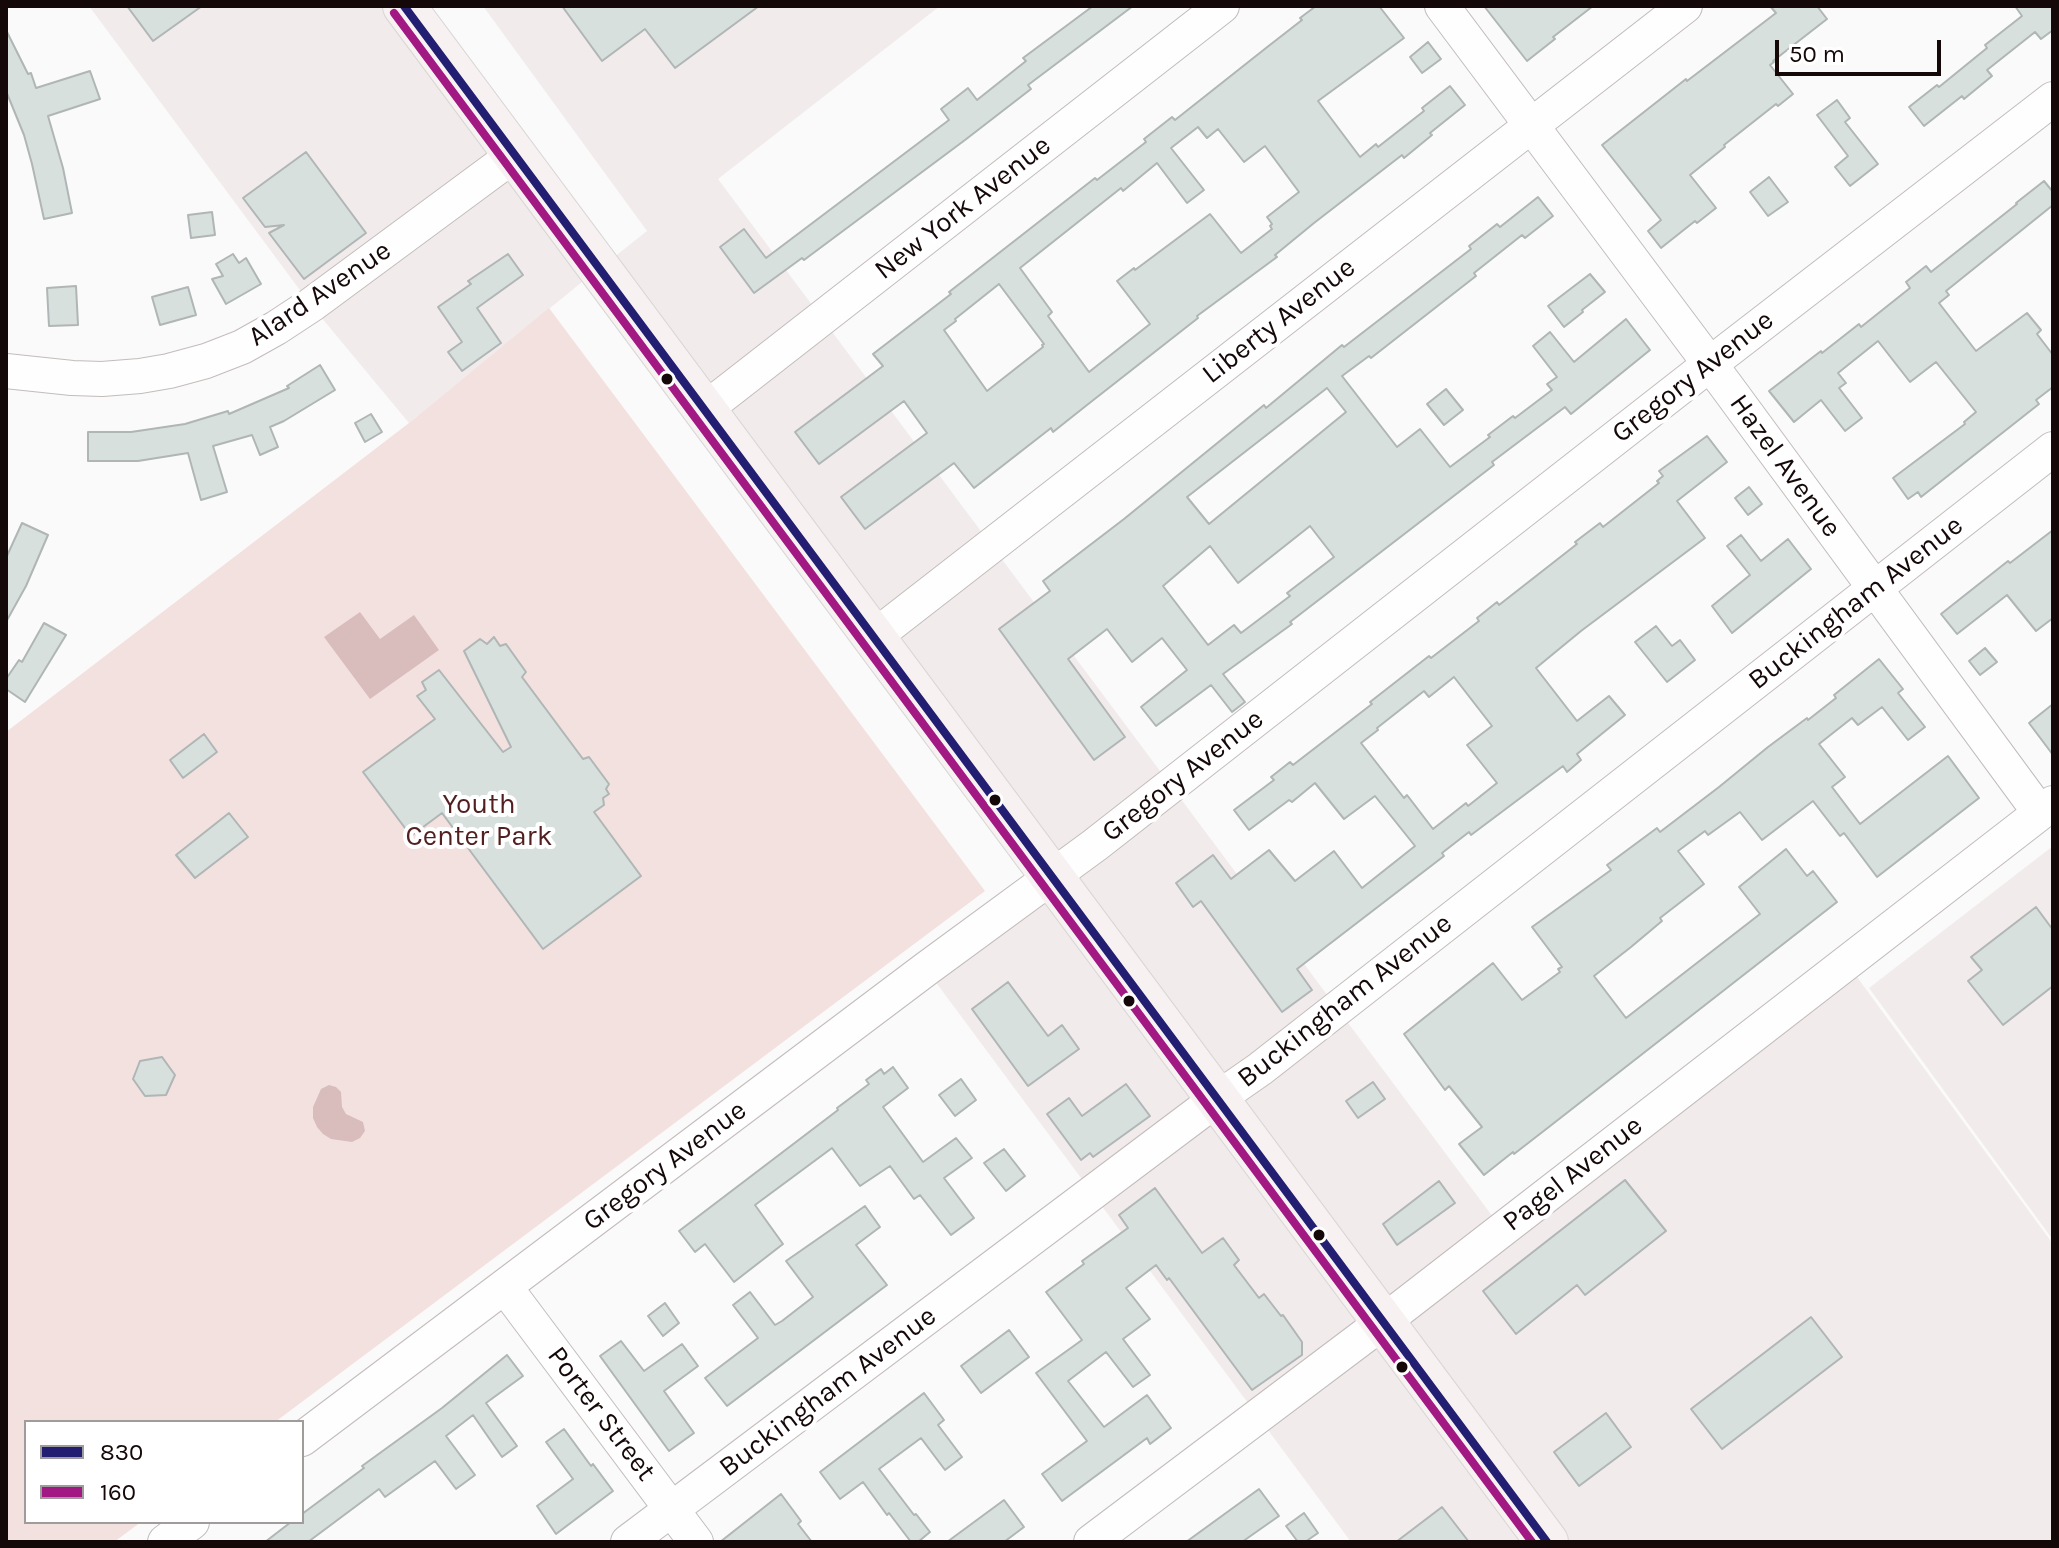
<!DOCTYPE html>
<html>
<head>
<meta charset="utf-8">
<style>
  body { margin:0 }
  #map { position:relative; width:2059px; height:1548px; overflow:hidden; background:#fafafa; font-family:Karla,sans-serif }
  canvas { display:block }
  .frame { position:absolute; inset:0; border:8px solid #150808; pointer-events:none }
  .legend { position:absolute; left:24px; top:1420px; width:280px; height:104px; box-sizing:border-box; background:#fff; border:2px solid #a19c9c; margin:0; padding:10px 14px; list-style:none; font-size:24px; color:#150808 }
  .legend li { display:flex; align-items:center; gap:16px; height:40px }
  .legend b { width:40px; border:2px solid #a19c9c }
  .scale { position:absolute; left:1775px; top:40px; width:166px; height:36px; box-sizing:border-box; border:4px solid #150808; border-top:0; padding-left:10px; font-size:24px; line-height:28px; white-space:nowrap; color:#150808; -webkit-text-stroke:6px #fff; paint-order:stroke }
</style>
</head>
<body>
<div id="map">
<canvas width="2059" height="1548"></canvas>
<div class="frame"></div>
<ul class="legend">
<li><b style="height:10px;background:#221e72"></b>830</li>
<li><b style="height:10px;background:#a31984"></b>160</li>
</ul>
<div class="scale">50 m</div>
</div>
<script>
const c = document.querySelector('canvas').getContext('2d');
c.lineJoin = 'round';
function paint(path, color) { c.fillStyle = color; c.fill(path, 'evenodd'); }
const shape = rows => new Path2D(rows.map(r => 'M' + r).join(''));
function stroke(path, color, width, dash) { c.strokeStyle = color; c.lineWidth = width; c.lineCap = dash ? 'butt' : 'round'; c.setLineDash(dash || []); c.stroke(path); }
function write(font, color, halo, rows, align = 'center') {
  c.font = font + ' Karla,sans-serif'; c.lineWidth = 8; c.setLineDash([]); c.textBaseline = 'middle'; c.strokeStyle = halo; c.fillStyle = color; for (const [text, x, y, turn = 0] of rows) {
    c.save(); c.translate(x, y); c.rotate((+turn || 0) * Math.PI / 180); c.textAlign = isNaN(turn) ? turn : align; if (halo) c.strokeText(text, 0, 0); c.fillText(text, 0, 0); c.restore();
  }
}
paint(shape([
  [89,6,404,6,599,269,647,231,483,6,940,6,718,179,1502,1229,1846,962,2053,1244,2053,1542,1351,1542,926,969,1051,877,598,269,409,423,311,305],
  [2053,846,2053,1240,1869,988]
]), '#f2ebeb');
paint(shape([
  [549,308,985,891,275,1422,26,1422,26,1522,141,1522,114,1542,6,1542,6,732,409,423]
]), '#f3e1e0');
paint(shape([
  [360,612,380,639,414,615,439,650,370,699,324,637],
  [329,1085,336,1087,341,1092,342,1107,346,1114,363,1122,365,1131,360,1138,352,1142,331,1139,323,1134,317,1127,313,1118,313,1107,321,1089]
]), '#d8bdbc');
const building = shape([
  [127,6,202,6,153,41,127,6],
  [562,6,759,6,675,68,645,29,602,61,562,6],
  [1093,6,1133,6,1028,85,1031,89,965,140,804,260,802,258,754,293,720,247,744,229,766,258,949,120,941,109,968,88,977,100,1026,61,1023,58,1093,6],
  [1316,6,1379,6,1404,38,1318,101,1360,157,1376,144,1378,147,1424,111,1422,108,1450,86,1465,105,1430,133,1432,135,1404,158,1402,155,1314,223,1275,255,1277,257,1197,316,1198,318,1087,405,1053,432,1051,428,974,488,954,463,865,529,841,497,927,433,904,401,819,464,795,432,883,366,873,354,951,294,949,292,1095,178,1097,180,1146,142,1144,139,1172,117,1175,120,1266,48,1302,20,1300,18,1316,6],
  [1198,127,1207,138,1218,129,1244,162,1265,146,1299,192,1267,217,1272,224,1270,226,1272,229,1241,253,1210,214,1135,270,1134,268,1117,281,1150,324,1089,372,1048,316,1052,312,1020,268,1121,188,1123,191,1157,163,1187,203,1204,190,1171,148,1198,127],
  [999,284,1044,344,1042,345,1043,347,987,391,944,330,956,321,955,319,999,284],
  [1484,6,1593,6,1553,37,1555,39,1527,61,1484,6],
  [1770,6,1817,6,1827,19,1773,61,1774,62,1770,65,1793,94,1778,106,1776,104,1724,145,1725,147,1690,175,1716,208,1697,223,1695,221,1661,248,1648,231,1661,220,1602,145,1686,79,1687,81,1776,13,1770,6],
  [2015,6,2053,6,2053,30,2041,39,2035,32,1987,70,1992,76,1964,99,1962,96,1924,126,1909,107,1937,85,1939,87,1987,48,1985,45,2022,16,2015,6],
  [6,30,28,74,31,73,36,88,90,71,100,99,48,116,63,168,72,213,44,219,32,164,24,135,6,91,6,30],
  [1428,42,1441,59,1422,73,1410,57,1428,42],
  [1837,100,1850,118,1845,122,1878,164,1850,186,1835,167,1848,156,1817,115,1837,100],
  [306,152,366,233,304,279,269,233,284,225,265,227,243,198,306,152],
  [1769,177,1788,202,1768,216,1750,192,1769,177],
  [2044,181,2053,192,2053,205,1946,291,1949,295,1939,303,1976,351,2027,313,2041,330,2037,334,2053,355,2053,387,2036,400,2039,404,1921,497,1918,492,1908,499,1893,478,1965,424,1964,422,1976,412,1936,362,1910,382,1878,341,1838,373,1846,383,1839,388,1862,418,1845,431,1821,400,1794,422,1769,391,1821,351,1822,353,1859,324,1861,327,1910,288,1906,282,1926,266,1931,272,2017,204,2016,203,2044,181],
  [1538,197,1553,216,1525,238,1522,235,1474,273,1476,276,1371,358,1369,356,1342,376,1397,447,1420,429,1450,467,1490,437,1488,435,1513,416,1515,418,1552,390,1547,384,1557,377,1533,346,1550,332,1574,362,1626,319,1650,350,1571,414,1565,407,1492,462,1494,465,1290,622,1292,624,1223,674,1245,702,1232,712,1211,685,1156,726,1141,707,1187,670,1162,638,1132,662,1107,629,1068,659,1125,737,1094,760,999,629,1050,591,1043,581,1124,519,1264,405,1266,408,1342,345,1344,347,1471,249,1469,246,1497,224,1500,227,1538,197],
  [1327,388,1346,412,1209,524,1187,497,1327,388],
  [1310,526,1334,557,1287,593,1290,596,1241,633,1234,625,1208,645,1163,586,1210,546,1238,583,1310,526],
  [212,212,215,235,191,238,188,215,212,212],
  [233,254,239,263,246,258,261,284,226,304,212,279,223,276,216,264,233,254],
  [508,254,523,275,477,308,501,343,462,371,448,352,462,342,438,307,471,284,468,281,508,254],
  [1590,274,1605,292,1582,310,1583,312,1564,327,1548,306,1590,274],
  [76,286,78,325,49,326,47,288,76,286],
  [188,287,196,315,160,325,152,297,188,287],
  [320,365,335,390,284,421,270,427,278,447,260,455,252,435,213,446,227,492,201,500,188,453,138,461,88,461,88,432,131,432,185,424,228,411,229,414,289,388,287,386,320,365],
  [1446,389,1463,410,1444,425,1427,404,1446,389],
  [371,414,382,432,365,442,355,423,371,414],
  [1707,436,1727,462,1677,501,1705,538,1581,631,1536,668,1577,721,1609,696,1625,715,1577,754,1581,760,1567,772,1563,766,1471,835,1469,832,1442,853,1444,856,1297,969,1312,990,1282,1012,1201,901,1193,907,1176,883,1213,855,1231,879,1269,850,1295,881,1334,851,1362,888,1415,846,1375,796,1344,819,1315,783,1292,802,1289,800,1249,830,1234,810,1274,780,1271,777,1290,762,1293,765,1372,704,1370,702,1429,656,1431,658,1479,621,1477,618,1497,602,1499,605,1577,544,1575,542,1600,523,1603,527,1659,483,1657,481,1663,476,1659,471,1707,436],
  [1454,677,1492,726,1467,745,1497,783,1468,806,1466,803,1433,829,1407,795,1404,798,1361,743,1378,730,1377,728,1424,691,1429,697,1454,677],
  [1749,487,1762,504,1748,515,1735,498,1749,487],
  [22,523,48,535,26,586,6,622,6,558,22,523],
  [2053,530,2053,618,2036,631,2007,595,1957,634,1941,614,2008,561,2010,563,2053,530],
  [1741,535,1761,561,1788,539,1811,569,1732,633,1712,606,1750,575,1727,546,1741,535],
  [44,623,66,635,25,702,6,689,6,679,19,660,22,662,44,623],
  [1656,626,1672,646,1680,640,1695,660,1667,682,1635,642,1656,626],
  [494,637,500,646,506,644,526,672,522,677,583,759,589,757,609,784,606,789,609,794,603,798,604,805,594,812,641,876,543,949,442,813,411,836,363,772,435,719,417,696,426,690,422,682,439,670,503,752,511,747,464,651,480,639,487,644,494,637],
  [1985,648,1997,662,1980,675,1969,661,1985,648],
  [1879,659,1903,689,1898,693,1925,727,1908,740,1882,707,1858,725,1852,718,1819,744,1845,777,1832,787,1860,824,1948,756,1979,798,1877,877,1844,833,1840,836,1813,801,1762,840,1740,812,1708,835,1705,831,1678,851,1704,884,1660,918,1662,921,1631,947,1594,976,1626,1018,1760,914,1739,887,1786,849,1807,876,1813,871,1837,902,1545,1130,1514,1154,1513,1152,1484,1175,1459,1144,1482,1127,1449,1086,1445,1090,1404,1034,1493,963,1522,1000,1560,972,1558,969,1562,967,1532,927,1611,870,1607,865,1657,828,1660,832,1719,787,1768,747,1807,718,1808,720,1836,698,1834,695,1879,659],
  [2053,704,2053,755,2029,723,2053,704],
  [204,734,217,752,183,778,170,760,204,734],
  [229,813,248,837,195,878,176,855,229,813],
  [2036,907,2053,930,2053,986,2003,1025,1968,981,1982,970,1971,957,2036,907],
  [1008,982,1048,1036,1062,1025,1079,1049,1028,1086,972,1009,1008,982],
  [162,1057,175,1075,166,1095,145,1096,133,1079,140,1061,162,1057],
  [893,1067,908,1088,883,1107,923,1162,956,1138,972,1158,944,1178,974,1218,951,1235,920,1195,914,1199,890,1166,860,1186,832,1148,755,1205,783,1244,734,1282,705,1244,695,1252,679,1231,838,1110,837,1108,869,1084,866,1080,881,1069,884,1074,893,1067],
  [961,1079,976,1100,955,1116,939,1095,961,1079],
  [1373,1082,1385,1099,1358,1118,1346,1101,1373,1082],
  [1126,1084,1150,1116,1093,1157,1090,1153,1081,1160,1047,1114,1069,1098,1082,1116,1126,1084],
  [1004,1149,1025,1176,1006,1191,984,1163,1004,1149],
  [1625,1180,1666,1231,1585,1295,1577,1285,1516,1334,1483,1291,1625,1180],
  [1439,1181,1455,1203,1397,1245,1383,1224,1439,1181],
  [1155,1188,1202,1253,1223,1238,1239,1260,1234,1265,1259,1298,1264,1294,1281,1316,1283,1315,1302,1342,1302,1355,1252,1390,1169,1278,1167,1280,1156,1265,1126,1288,1150,1319,1123,1339,1150,1375,1133,1387,1106,1352,1068,1381,1104,1427,1147,1395,1171,1428,1150,1444,1147,1438,1062,1501,1042,1474,1087,1441,1036,1373,1082,1340,1046,1292,1084,1264,1082,1261,1128,1228,1119,1215,1155,1188],
  [865,1206,880,1227,856,1245,887,1285,727,1406,705,1378,758,1338,733,1305,750,1292,775,1325,782,1321,813,1297,786,1261,865,1206],
  [665,1303,679,1323,663,1336,648,1316,665,1303],
  [1811,1317,1842,1357,1722,1449,1691,1409,1811,1317],
  [1009,1330,1029,1357,981,1393,961,1366,1009,1330],
  [621,1341,644,1371,682,1344,698,1366,664,1391,694,1433,669,1451,600,1356,621,1341],
  [507,1355,523,1376,486,1403,517,1446,502,1457,473,1415,446,1436,475,1475,456,1489,435,1461,385,1497,379,1489,308,1542,265,1542,291,1522,302,1522,302,1514,364,1468,362,1466,442,1408,507,1355],
  [924,1393,944,1420,938,1425,962,1457,945,1470,921,1438,879,1469,914,1515,916,1514,930,1532,918,1542,911,1542,889,1513,887,1515,863,1482,840,1499,820,1472,924,1393],
  [1606,1413,1631,1447,1579,1486,1554,1452,1606,1413],
  [564,1429,591,1466,593,1464,613,1491,556,1534,537,1506,573,1479,546,1442,564,1429],
  [1259,1489,1279,1516,1259,1530,1242,1542,1186,1542,1259,1489],
  [781,1494,801,1521,798,1524,812,1542,720,1542,781,1494],
  [1004,1500,1024,1527,1004,1542,947,1542,1004,1500],
  [1442,1507,1469,1542,1396,1542,1442,1507],
  [1304,1513,1318,1533,1305,1542,1298,1542,1286,1526,1304,1513]
]);
paint(building, '#d8e0de');
stroke(building, '#afb6b5', 2);
const minor = shape([
  [1442,6,1727,387,2040,813],
  [6,371,72,378,102,379,140,376,169,371,206,361,242,347,276,328,311,305,514,155],
  [704,410,1222,6],
  [874,637,1685,6],
  [505,1287,696,1542],
  [302,1439,926,969,1095,845,1710,364,2053,99],
  [165,1542,192,1522],
  [628,1542,1217,1099,1260,1069,2053,449],
  [1091,1542,1383,1322,2053,803]
]);
const major = shape([
  [404,6,1547,1542]
]);
stroke(minor, '#c3bcbb', 36);
stroke(major, '#d8d6d6', 44);
stroke(minor, '#fefefe', 34);
stroke(major, '#f7f1f1', 42);
stroke(shape([
  [404,6,1547,1542]
]), '#221e72', 8);
stroke(shape([
  [394,13,1532,1542]
]), '#a31984', 8);
for (const [x, y, r, color] of [
  [667,379,7,"#150808"],
  [995,800,7,"#150808"],
  [1129,1001,7,"#150808"],
  [1319,1235,7,"#150808"],
  [1402,1367,7,"#150808"]
]) { const dot = new Path2D(); dot.arc(x, y, r, 0, 2 * Math.PI); c.fillStyle = color; c.fill(dot); stroke(dot, '#fff', 3); }
write('28px', '#150808', '#fff', [
  ["New York Avenue",963,208,-38],
  ["Alard Avenue",320,294,-34],
  ["Liberty Avenue",1279,321,-38],
  ["Gregory Avenue",1693,377,-38],
  ["Hazel Avenue",1785,466,54],
  ["Buckingham Avenue",1856,603,-38],
  ["Gregory Avenue",1183,776,-38],
  ["Buckingham Avenue",1345,1001,-38],
  ["Gregory Avenue",665,1166,-37],
  ["Pagel Avenue",1573,1174,-38],
  ["Buckingham Avenue",828,1392,-37],
  ["Porter Street",601,1414,53]
]);
write('28px', '#521f21', '#fff', [
  ["Youth",479,805],
  ["Center Park",479,837]
]);
</script>
</body>
</html>
